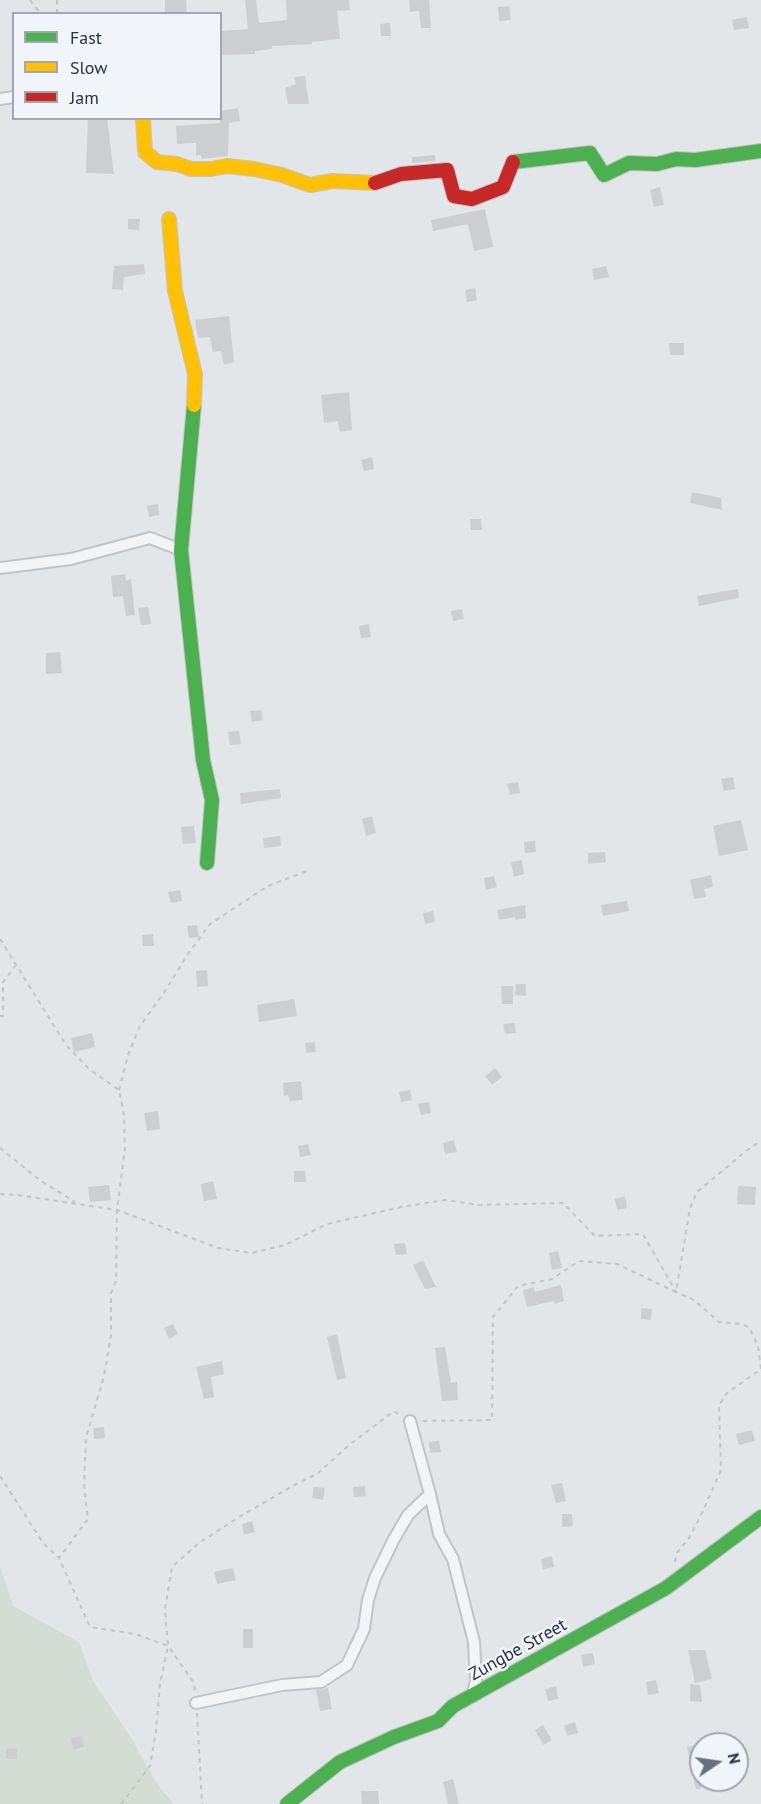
<!DOCTYPE html>
<html>
<head>
<meta charset="utf-8">
<style>
  body { margin:0 }
  #map { position:relative; width:761px; height:1804px; overflow:hidden; background:#e3e6e9; font-family:"PT Sans",sans-serif }
  canvas { display:block }
  .legend { position:absolute; left:12px; top:12px; width:210px; height:108px; box-sizing:border-box; background:#f1f4f8; border:2px solid #a1a6b0; margin:0; padding:8px 10px; list-style:none; font-size:18px; color:#283244 }
  .legend li { display:flex; align-items:center; gap:12px; height:30px }
  .legend b { width:30px; border:2px solid #a1a6b0 }
  .north { position:absolute; left:689px; top:1732px; width:60px; height:60px; box-sizing:border-box; background:#f1f4f8; border:2px solid #a1a6b0; border-radius:50%; rotate:77deg; font-size:16px; font-weight:700; line-height:24px; text-align:center; color:#283244 }
  .north::after { content:''; display:block; margin:auto; width:21px; height:27px; background:#69717e; clip-path:polygon(50% 0,100% 100%,50% 72%,0 100%) }
</style>
</head>
<body>
<div id="map">
<canvas width="761" height="1804"></canvas>
<ul class="legend">
<li><b style="height:8px;background:#4caf50"></b>Fast</li>
<li><b style="height:8px;background:#ffc107"></b>Slow</li>
<li><b style="height:8px;background:#c62828"></b>Jam</li>
</ul>
<div class="north">N</div>
</div>
<script>
const c = document.querySelector('canvas').getContext('2d');
c.lineJoin = 'round';
function paint(path, color) { c.fillStyle = color; c.fill(path, 'evenodd'); }
const shape = rows => new Path2D(rows.map(r => 'M' + r).join(''));
function stroke(path, color, width, dash) { c.strokeStyle = color; c.lineWidth = width; c.lineCap = dash ? 'butt' : 'round'; c.setLineDash(dash || []); c.stroke(path); }
function write(font, color, halo, rows, align = 'center') {
  c.font = font + ' "PT Sans",sans-serif'; c.lineWidth = 5; c.setLineDash([]); c.textBaseline = 'middle'; c.strokeStyle = halo; c.fillStyle = color; for (const [text, x, y, turn = 0] of rows) {
    c.save(); c.translate(x, y); c.rotate((+turn || 0) * Math.PI / 180); c.textAlign = isNaN(turn) ? turn : align; if (halo) c.strokeText(text, 0, 0); c.fillText(text, 0, 0); c.restore();
  }
}
paint(shape([
  [0,1566,13,1606,79,1642,93,1681,132,1739,157,1784,174,1804,0,1804]
]), '#d3ddd4');
paint(shape([
  [165,0,186,0,187,14,165,14],
  [245,0,256,0,259,23,287,20,286,0,349,0,350,10,337,11,340,39,312,42,312,44,272,46,272,49,255,51,255,54,221,55,220,31,248,29],
  [409,0,429,0,431,28,421,28,419,11,410,12],
  [509,6,511,20,499,21,498,7],
  [747,17,749,28,734,30,732,20],
  [390,23,391,36,381,36,380,24],
  [305,76,309,104,288,104,285,88,296,84,294,77],
  [238,108,240,121,229,123,228,156,202,159,201,155,196,156,196,143,177,144,176,126,220,123,220,111],
  [88,118,107,118,114,174,86,173],
  [435,155,435,161,412,163,412,157],
  [660,187,664,205,654,207,650,190],
  [485,209,493,247,474,251,468,224,433,231,431,220],
  [128,219,140,219,139,230,128,229],
  [144,264,145,274,124,277,123,290,112,289,114,266],
  [606,266,609,277,594,280,592,269],
  [475,288,477,300,467,302,465,290],
  [229,316,234,362,224,365,221,351,213,352,210,337,198,338,195,320],
  [669,343,684,343,684,355,670,355],
  [349,392,352,430,340,432,338,421,324,423,321,395],
  [372,457,374,469,364,471,361,460],
  [692,492,721,498,722,510,690,503],
  [158,504,159,515,149,517,147,506],
  [470,519,481,519,482,530,471,530],
  [125,574,126,581,131,579,135,615,126,616,123,596,113,597,111,576],
  [738,589,739,598,699,606,697,596],
  [148,607,151,624,141,625,138,608],
  [462,609,464,619,453,621,451,611],
  [369,624,371,637,361,638,359,626],
  [60,652,62,673,46,674,46,653],
  [261,710,263,720,252,722,250,711],
  [239,731,241,744,230,745,228,732],
  [733,777,735,789,724,791,721,779],
  [518,782,520,793,510,795,507,784],
  [280,789,281,798,241,804,240,793],
  [372,816,376,833,366,836,362,819],
  [741,820,748,850,719,856,713,826],
  [194,826,196,843,183,844,181,827],
  [280,836,281,846,264,848,263,838],
  [535,841,536,852,525,853,524,842],
  [605,852,606,862,588,864,588,853],
  [522,860,524,874,514,877,511,862],
  [711,875,713,887,704,889,706,897,694,899,690,880],
  [494,876,497,887,486,890,484,878],
  [180,890,182,901,171,903,168,892],
  [627,901,629,911,603,916,601,905],
  [525,905,526,918,515,920,515,917,499,920,497,910],
  [433,911,435,922,425,924,423,913],
  [197,925,199,937,189,938,187,926],
  [153,934,154,946,143,946,142,935],
  [207,970,208,986,197,987,196,971],
  [516,984,526,984,526,996,515,995],
  [501,986,513,986,513,1004,502,1004],
  [294,999,297,1016,259,1022,257,1005],
  [515,1023,516,1033,505,1034,503,1024],
  [92,1033,95,1047,74,1052,71,1038],
  [315,1042,316,1052,306,1053,305,1043],
  [495,1068,502,1077,492,1085,485,1076],
  [301,1081,303,1100,290,1101,288,1095,284,1096,283,1083],
  [410,1090,412,1100,401,1102,399,1092],
  [429,1102,431,1113,421,1115,418,1104],
  [158,1111,160,1129,147,1131,144,1113],
  [454,1140,457,1152,445,1154,443,1143],
  [308,1144,311,1155,300,1157,298,1146],
  [294,1171,305,1171,306,1182,294,1182],
  [213,1181,217,1199,204,1201,201,1184],
  [109,1185,111,1200,90,1202,88,1187],
  [738,1186,756,1187,755,1205,737,1204],
  [625,1196,627,1208,617,1210,615,1199],
  [405,1243,407,1254,396,1255,394,1244],
  [558,1251,562,1268,552,1270,549,1253],
  [423,1260,436,1287,425,1289,413,1265],
  [561,1285,564,1301,555,1304,554,1301,527,1307,523,1290,534,1287,535,1292],
  [641,1308,652,1309,651,1320,641,1319],
  [173,1324,178,1334,169,1339,164,1328],
  [337,1334,346,1378,337,1380,327,1337],
  [445,1347,451,1383,457,1382,458,1400,442,1401,435,1348],
  [222,1361,224,1374,211,1377,214,1397,204,1399,196,1367],
  [104,1427,105,1438,94,1439,93,1428],
  [752,1430,755,1441,739,1445,736,1434],
  [439,1441,441,1452,430,1453,429,1442],
  [562,1483,566,1501,556,1503,551,1485],
  [365,1486,366,1496,354,1497,353,1487],
  [314,1487,325,1488,323,1500,312,1498],
  [562,1514,572,1514,573,1526,562,1527],
  [252,1521,255,1532,244,1535,242,1524],
  [552,1556,554,1567,543,1569,541,1559],
  [233,1568,236,1580,217,1584,214,1572],
  [243,1629,253,1629,253,1648,243,1648],
  [688,1650,705,1650,712,1679,695,1683],
  [593,1653,595,1664,583,1667,581,1655],
  [656,1680,659,1693,648,1695,646,1682],
  [690,1684,700,1685,702,1702,690,1701],
  [556,1686,558,1699,548,1701,545,1689],
  [328,1688,332,1709,320,1711,316,1690],
  [575,1722,578,1733,567,1736,564,1725],
  [543,1725,552,1740,543,1745,535,1730],
  [82,1736,84,1747,73,1749,71,1738],
  [698,1745,701,1758,701,1789,696,1789,687,1747],
  [6,1749,17,1749,17,1759,6,1759],
  [453,1779,459,1804,448,1804,443,1782],
  [361,1791,378,1791,379,1804,362,1804]
]), '#ccced1');
const street = shape([
  [0,99,14,97],
  [0,568,71,559,150,538,181,550],
  [430,1494,439,1534,453,1559,474,1642,476,1681,472,1696],
  [196,1703,282,1685,321,1682,347,1665,364,1629,368,1600,375,1578,394,1539,408,1515,430,1494,410,1421]
]);
const fast = shape([
  [513,162,590,153,604,175,629,163,657,164,676,159,695,160,761,151],
  [194,405,181,550,203,760,212,800,207,863],
  [287,1804,340,1762,394,1737,438,1721,453,1706,666,1588,761,1517]
]);
const slow = shape([
  [143,118,145,152,157,162,177,164,191,169,211,169,227,166,254,169,282,175,310,185,333,181,375,183],
  [169,219,175,291,195,374,194,405]
]);
const jam = shape([
  [375,183,401,174,447,170,454,196,472,199,503,187,513,162]
]);
stroke(street, '#c1c4c7', 14);
stroke(fast, '#c1c4c7', 16);
stroke(slow, '#c1c4c7', 16);
stroke(jam, '#c1c4c7', 16);
stroke(shape([
  [30,0,41,14],
  [57,0,57,14],
  [0,939,66,1045,89,1069,119,1090,124,1115,125,1148,117,1210,116,1281,111,1293,111,1335,104,1376,86,1438,84,1485,88,1519,59,1558],
  [0,1016,3,1016,3,982,15,966],
  [119,1090,128,1055,140,1026,165,991,188,954,210,924,268,886,307,871],
  [0,1148,41,1181,75,1202],
  [0,1194,18,1195,117,1210,218,1248,252,1253,285,1245,327,1224,401,1207,445,1200,480,1205,563,1203,595,1236,643,1234,676,1292,694,1300,719,1322,740,1324,749,1327,758,1346,761,1369,727,1393,719,1405,721,1470,702,1513,689,1538,677,1553,674,1565],
  [423,1421,492,1420,493,1317,518,1286,552,1279,579,1261,617,1264,676,1292,690,1208,697,1192,746,1151,761,1141],
  [0,1476,43,1543,59,1558,90,1627,135,1634,168,1646,194,1683,195,1692],
  [197,1713,202,1804],
  [121,1804,150,1766,156,1731,160,1684,168,1646,165,1609,172,1567,199,1543,239,1517,296,1484,317,1474,349,1445,394,1411,401,1416]
]), '#c2c4c9', 2, [4.5, 4.5]);
stroke(street, '#f3f4f6', 10);
stroke(fast, '#4caf50', 14);
stroke(slow, '#ffc107', 14);
stroke(jam, '#c62828', 14);
write('18px', '#283244', '#f1f4f8', [
  ["Zungbe Street",518,1650,-29]
]);
</script>
</body>
</html>
